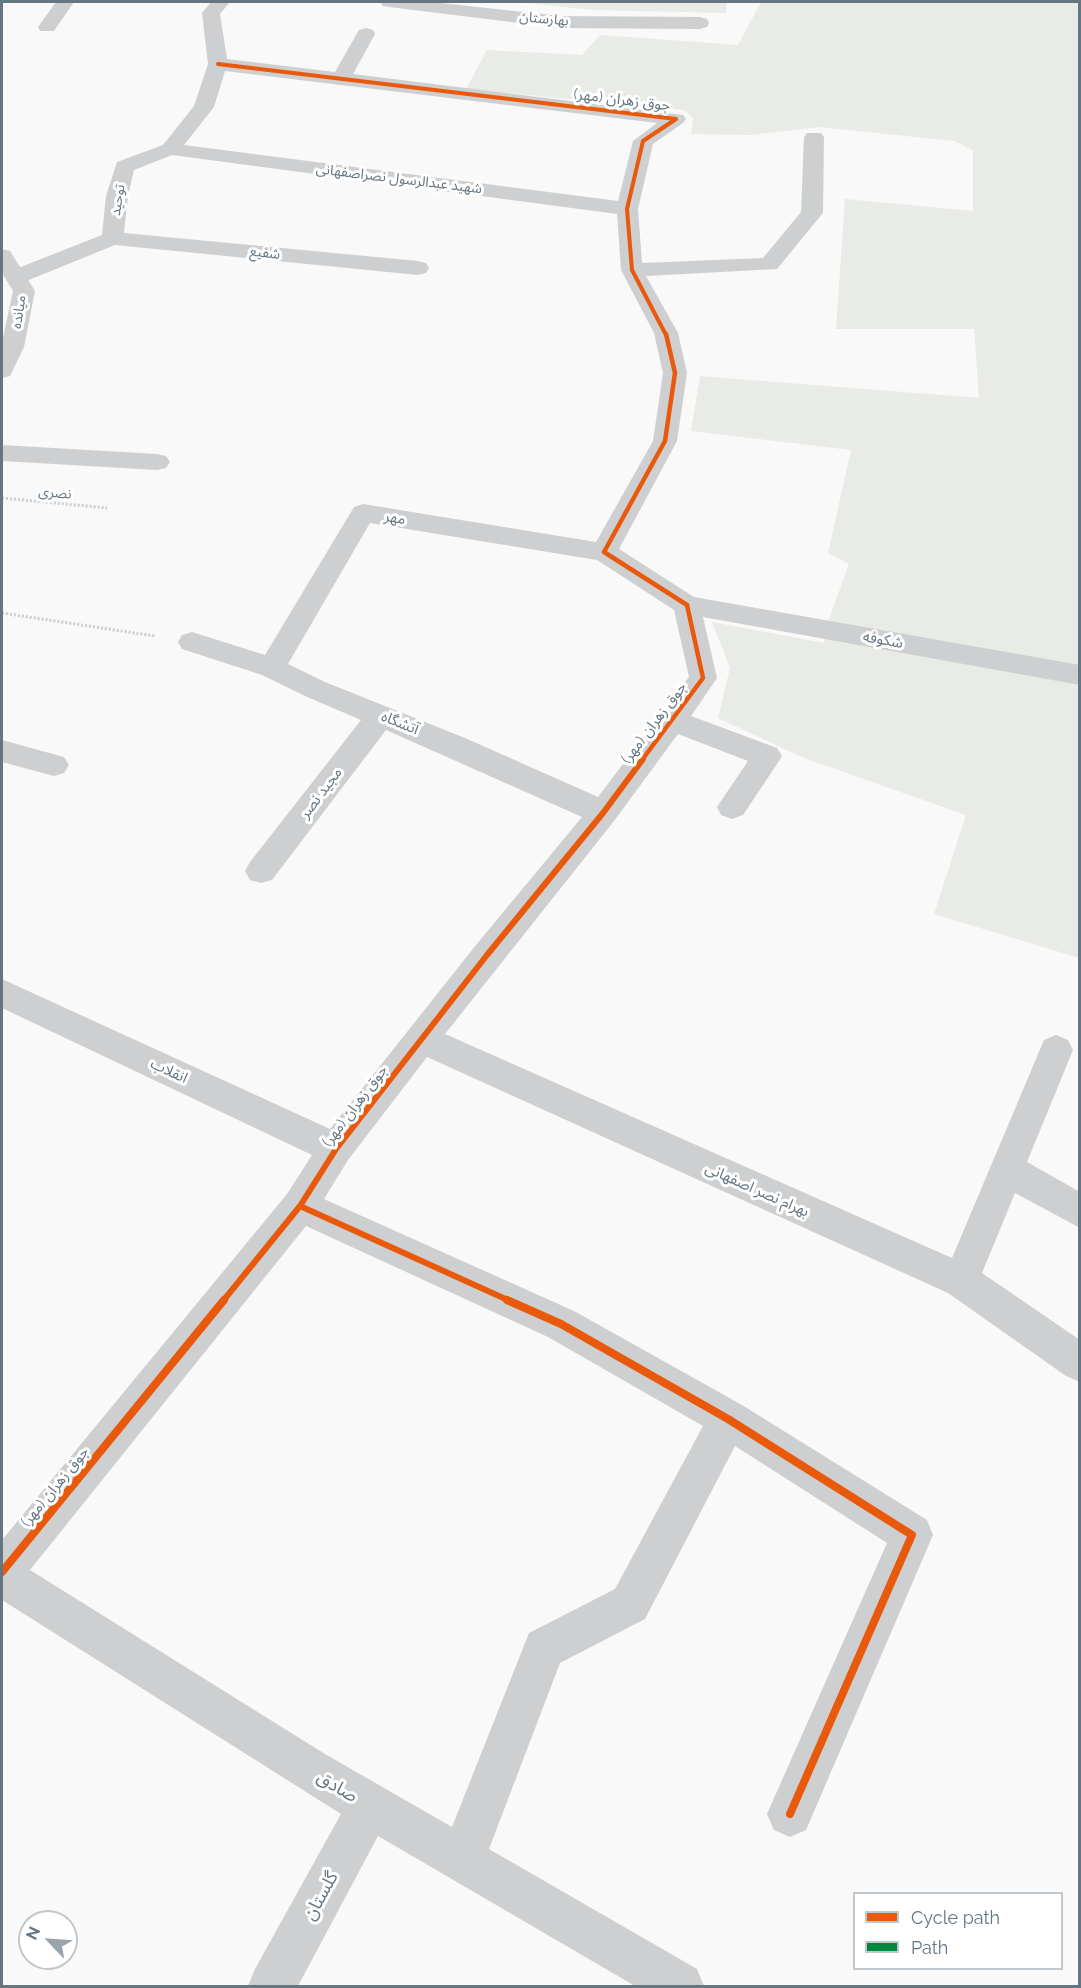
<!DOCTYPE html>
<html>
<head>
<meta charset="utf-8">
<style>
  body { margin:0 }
  #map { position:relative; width:1081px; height:1988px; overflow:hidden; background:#f9f9f9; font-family:Raleway,sans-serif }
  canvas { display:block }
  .frame { position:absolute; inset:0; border:3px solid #657683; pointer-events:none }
  .legend { position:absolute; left:853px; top:1892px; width:210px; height:78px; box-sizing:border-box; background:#fff; border:2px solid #c1c8cd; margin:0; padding:8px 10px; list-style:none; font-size:18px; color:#657683 }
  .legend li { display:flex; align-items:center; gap:12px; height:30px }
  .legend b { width:30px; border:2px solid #c1c8cd }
  .north { position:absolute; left:18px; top:1910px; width:60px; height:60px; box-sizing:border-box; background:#fff; border:2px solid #c1c8cd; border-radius:50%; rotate:295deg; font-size:16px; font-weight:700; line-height:24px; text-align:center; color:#657683 }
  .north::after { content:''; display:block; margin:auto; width:21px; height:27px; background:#99a4ac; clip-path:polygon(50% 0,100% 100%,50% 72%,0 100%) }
</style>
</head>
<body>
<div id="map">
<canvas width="1081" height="1988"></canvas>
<div class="frame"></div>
<ul class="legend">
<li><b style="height:8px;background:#e8590c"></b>Cycle path</li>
<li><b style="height:8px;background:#00873e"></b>Path</li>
</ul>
<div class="north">N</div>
</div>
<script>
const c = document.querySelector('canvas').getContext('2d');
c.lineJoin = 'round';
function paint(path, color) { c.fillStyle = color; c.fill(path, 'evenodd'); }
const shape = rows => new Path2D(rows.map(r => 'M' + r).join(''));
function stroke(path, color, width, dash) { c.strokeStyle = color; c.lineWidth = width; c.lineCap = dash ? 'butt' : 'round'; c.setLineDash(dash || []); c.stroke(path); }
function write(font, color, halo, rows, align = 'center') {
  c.font = font + ' Raleway,"Noto Sans Arabic",sans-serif'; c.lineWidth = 6; c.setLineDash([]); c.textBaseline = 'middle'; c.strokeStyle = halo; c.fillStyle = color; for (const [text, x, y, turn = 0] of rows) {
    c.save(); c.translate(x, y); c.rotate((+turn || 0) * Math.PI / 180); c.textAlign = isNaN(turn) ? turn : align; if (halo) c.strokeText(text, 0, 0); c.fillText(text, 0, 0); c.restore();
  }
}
paint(shape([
  [516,2,727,2,726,13,594,10],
  [761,2,1079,2,1079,958,934,914,966,815,804,758,718,718,730,668,712,622,824,643,825,630,849,564,828,553,851,450,691,431,700,376,979,398,974,329,836,329,845,199,973,211,973,150,954,141,819,127,750,135,691,134,693,118,684,110,466,89,487,50,582,55,600,35,738,45]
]), '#e8ebe6');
stroke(shape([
  [2,498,107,508],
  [2,613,155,636]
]), '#cbcccd', 3, [2, 2]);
paint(shape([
  [56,2,74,2,54,31,40,31,38,27,56,2],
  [211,2,230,2,220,14,227,59,335,72,359,30,366,28,373,30,375,34,353,74,683,115,686,119,683,123,653,144,638,209,642,263,763,258,801,212,804,137,807,133,821,133,824,137,823,213,777,269,646,276,678,333,687,373,677,441,619,549,694,597,1080,665,1080,685,703,617,717,678,691,716,777,748,782,756,777,764,743,815,732,819,721,815,717,807,748,761,678,734,614,821,445,1034,952,1258,1044,1040,1056,1035,1068,1040,1073,1050,1027,1162,1080,1192,1080,1228,1015,1193,982,1273,1080,1340,1080,1382,1066,1376,948,1293,427,1057,348,1160,324,1199,574,1311,742,1405,927,1520,933,1535,806,1830,790,1837,774,1830,767,1814,887,1543,735,1446,645,1619,560,1663,489,1849,697,1969,704,1986,635,1986,378,1836,298,1986,248,1986,255,1969,341,1814,2,1600,2,1540,287,1194,312,1155,2,1008,2,979,330,1129,476,945,582,817,386,730,272,880,261,883,250,880,245,871,250,862,361,720,305,696,262,675,182,649,178,642,182,635,192,632,265,655,354,507,363,504,596,542,653,441,663,373,654,333,621,270,617,214,172,155,134,170,128,196,124,233,418,261,426,263,429,268,426,273,418,275,115,245,24,282,16,284,8,282,5,277,8,272,102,235,106,196,117,162,163,145,194,106,208,64,202,13,211,2],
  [225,71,341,85,657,123,633,141,618,201,184,145,214,107,225,71],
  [370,523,597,560,674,610,689,677,598,797,465,738,325,682,288,664,370,523],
  [306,1226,548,1337,703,1426,615,1589,529,1633,452,1827,325,1754,30,1570,306,1226],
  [380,2,432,2,560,16,700,17,707,19,709,23,707,27,700,29,560,28,389,7,383,6,380,2],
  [2,445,157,454,166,456,170,462,166,468,157,470,2,461,2,445],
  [2,740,64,757,69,765,64,773,54,776,2,762,2,740]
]), '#cecfd0');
paint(shape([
  [2,249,10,251,35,291,24,347,10,376,2,378,2,342,13,291,2,273,2,249]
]), '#cecfd0');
stroke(shape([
  [218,64,676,119,643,141,627,209,632,270,666,335]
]), '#e8590c', 4);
stroke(shape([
  [642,760,703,678,687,605,604,552,665,441,675,373,666,334]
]), '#e8590c', 4.5);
stroke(shape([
  [300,1206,510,1301],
  [223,1301,300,1206,336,1149,487,955,603,813,643,759]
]), '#e8590c', 6);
stroke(shape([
  [507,1300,561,1324,728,1419,912,1535,790,1814],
  [2,1572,224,1300]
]), '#e8590c', 8);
write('14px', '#657683', '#fff', [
  ["بهارستان",544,19,5],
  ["شهید عبدالرسول نصراصفهانی",399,179,7],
  ["توحید",118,200,-81],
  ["شفیع",265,253,6],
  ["میانده",19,312,-81],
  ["نصری",55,493,5]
]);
write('15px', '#657683', '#fff', [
  ["جوق زهران (مهر)",622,100,7],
  ["مهر",395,518,9],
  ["شکوفه",883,640,10],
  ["آتشگاه",400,723,22],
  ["جوق زهران (مهر)",654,723,-53],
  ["مجید نصر",321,793,-53],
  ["انقلاب",169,1071,25],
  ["جوق زهران (مهر)",355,1106,-53],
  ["بهرام نصر اصفهانی",757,1190,24],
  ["جوق زهران (مهر)",55,1487,-51]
]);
write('18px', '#657683', '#fff', [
  ["صادق",337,1787,30],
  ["گلستان",321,1896,-61]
]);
</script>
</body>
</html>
